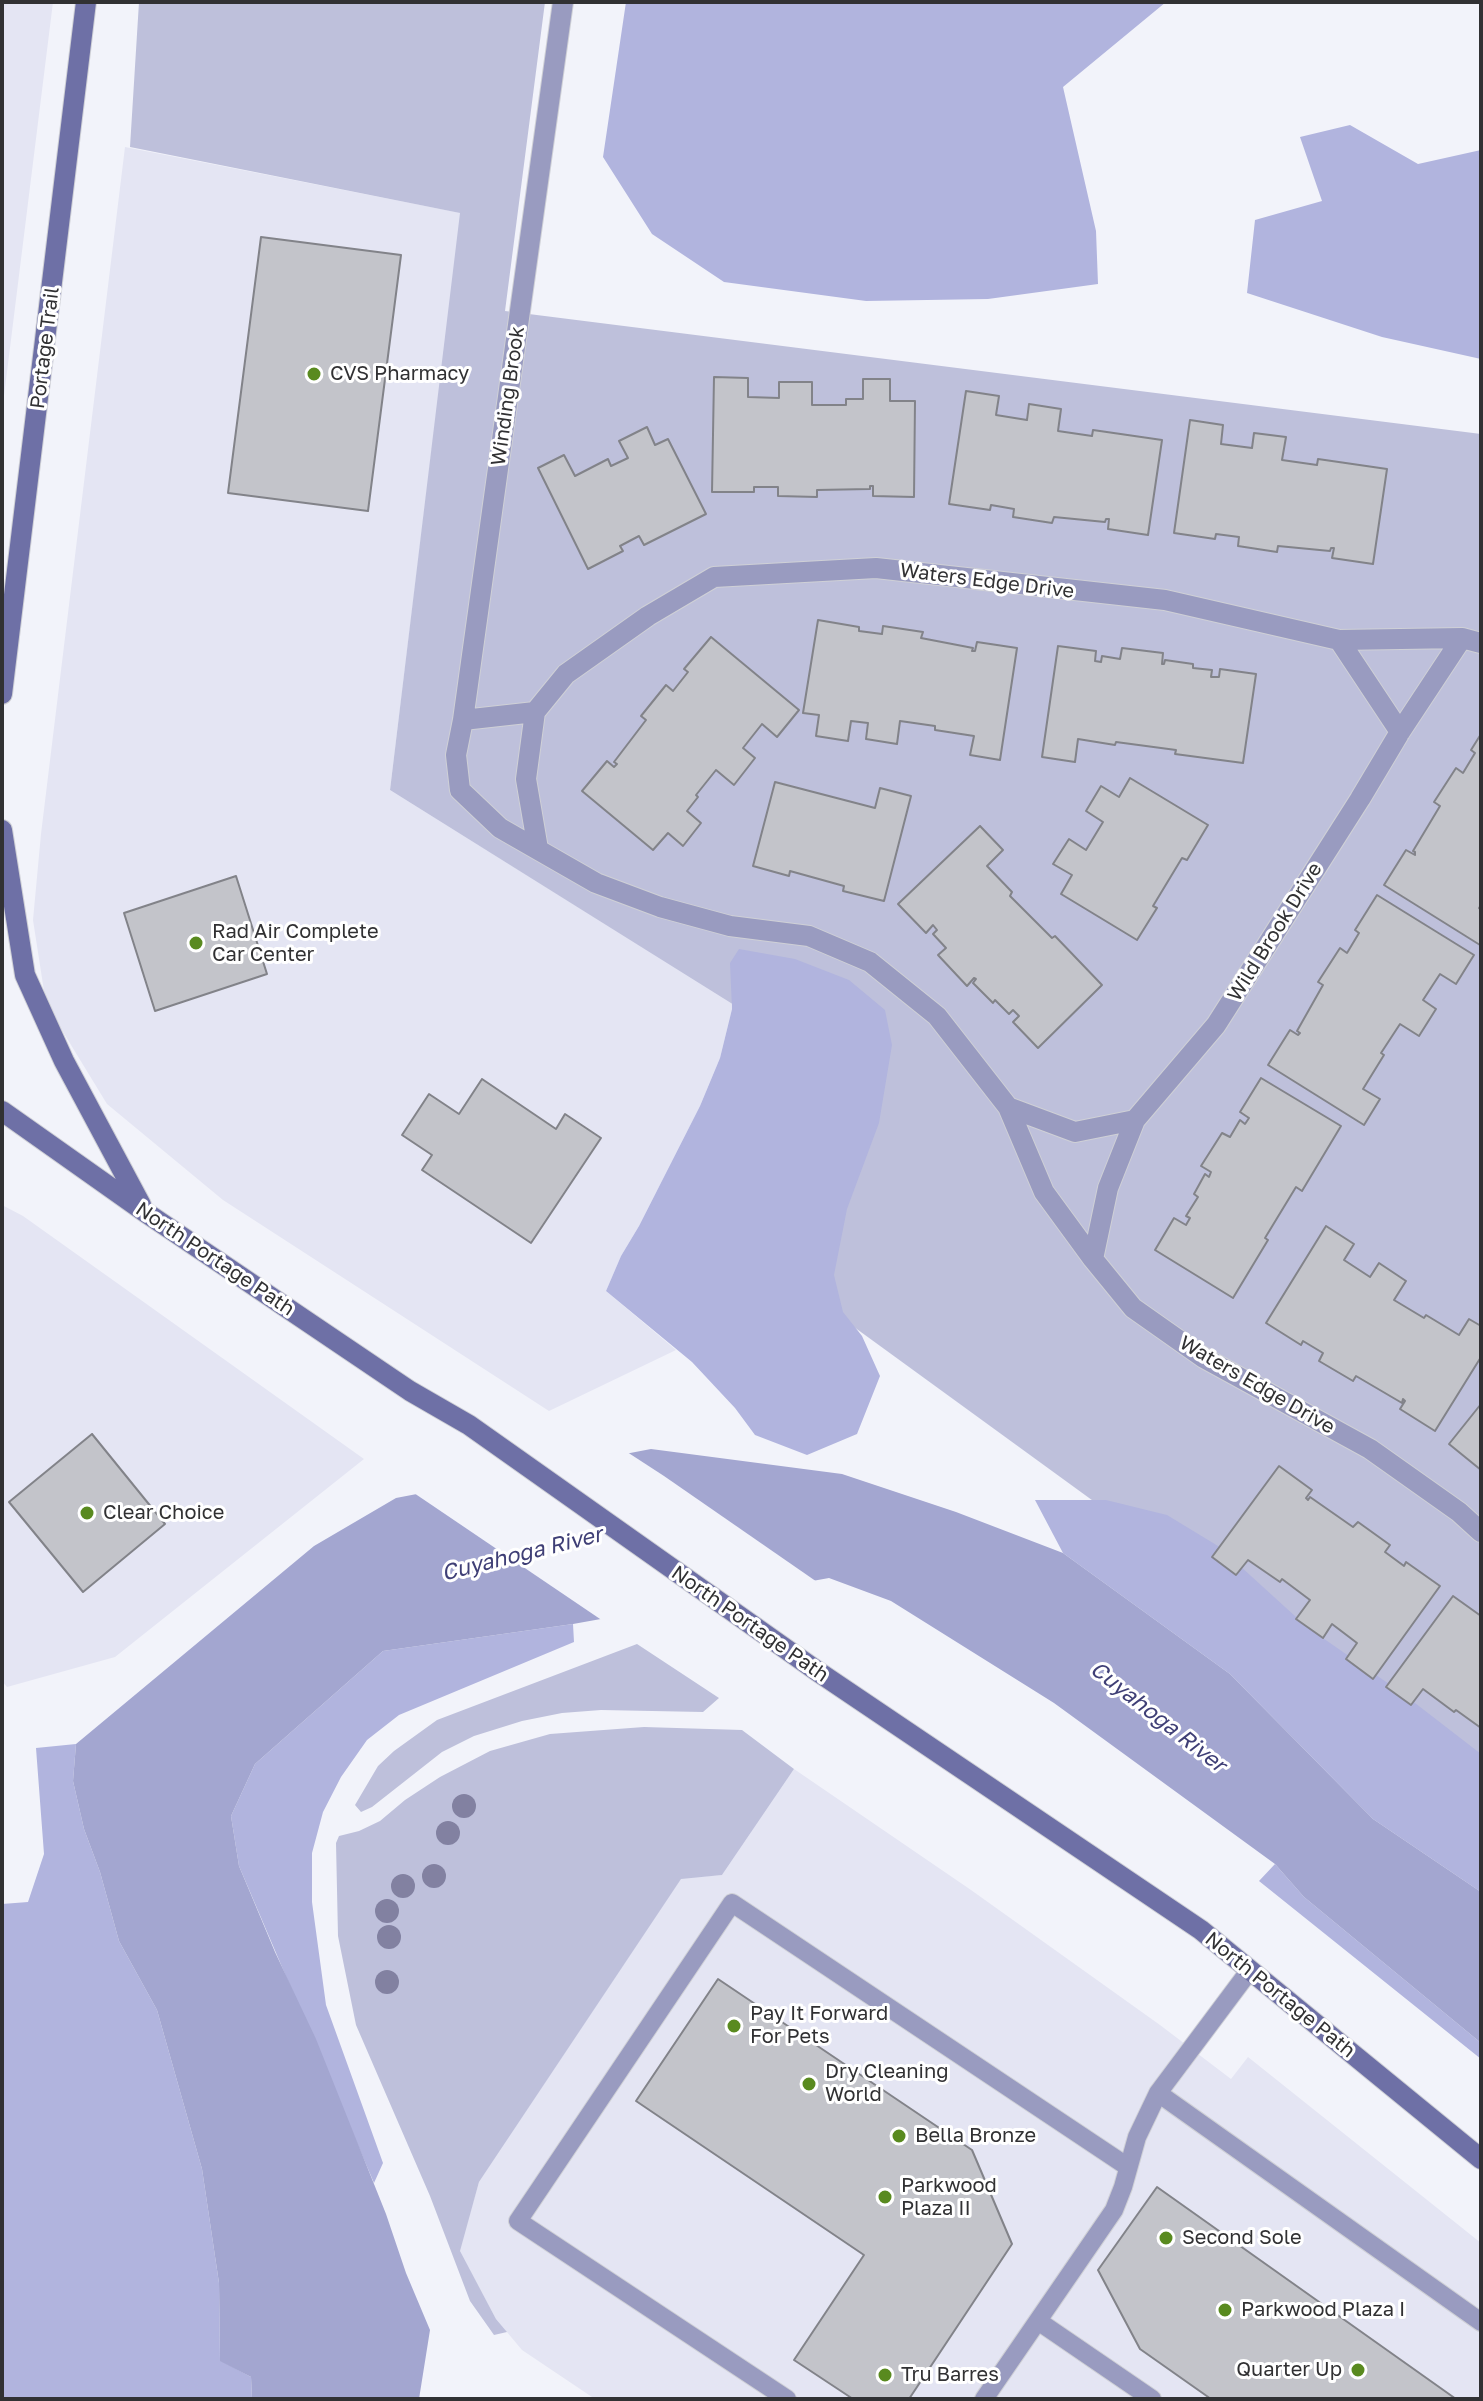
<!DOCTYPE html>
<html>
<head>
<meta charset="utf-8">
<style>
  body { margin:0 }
  #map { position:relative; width:1483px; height:2401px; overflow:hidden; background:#f2f3fa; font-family:"Golos Text",sans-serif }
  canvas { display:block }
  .frame { position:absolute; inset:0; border:4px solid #313133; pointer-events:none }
</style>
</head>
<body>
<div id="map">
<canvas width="1483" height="2401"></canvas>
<div class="frame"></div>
</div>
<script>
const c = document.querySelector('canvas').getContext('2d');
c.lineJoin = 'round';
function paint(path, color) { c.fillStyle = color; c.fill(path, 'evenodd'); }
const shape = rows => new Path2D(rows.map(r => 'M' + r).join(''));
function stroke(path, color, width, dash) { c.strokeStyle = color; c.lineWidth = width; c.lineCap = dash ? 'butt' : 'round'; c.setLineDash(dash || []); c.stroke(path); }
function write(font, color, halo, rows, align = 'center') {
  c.font = font + ' "Golos Text",sans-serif'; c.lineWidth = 6; c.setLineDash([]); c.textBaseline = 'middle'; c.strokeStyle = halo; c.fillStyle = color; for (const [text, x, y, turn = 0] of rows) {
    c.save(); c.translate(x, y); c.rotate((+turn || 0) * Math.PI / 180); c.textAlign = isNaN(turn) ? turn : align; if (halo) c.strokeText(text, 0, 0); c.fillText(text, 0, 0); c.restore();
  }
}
paint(shape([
  [2,2,53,2,2,412],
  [125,147,461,213,390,790,731,1002,732,1009,720,1058,700,1106,639,1226,621,1256,606,1291,676,1350,549,1411,223,1200,107,1104,46,1004,33,920,41,834],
  [2,1205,23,1216,364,1459,115,1657,7,1687,2,1681],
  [794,1769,971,1890,1160,2025,1231,2079,1248,2057,1481,2243,1481,2399,595,2399,522,2350,496,2319,459,2251,479,2182,681,1878,722,1875]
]), '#e4e5f3');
paint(shape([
  [139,2,545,2,505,311,1481,434,1481,1783,700,1215,803,1048,390,790,460,213,130,147],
  [637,1644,719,1698,703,1712,601,1710,562,1713,522,1721,474,1736,442,1752,372,1807,361,1812,355,1805,378,1766,394,1751,437,1720],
  [644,1727,742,1730,794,1769,722,1875,681,1879,479,2182,460,2251,496,2319,507,2332,494,2335,470,2301,430,2196,356,2025,338,1936,336,1843,339,1836,359,1831,380,1821,405,1800,440,1777,490,1751,550,1734]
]), '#bec0db');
paint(shape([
  [626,2,1166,2,1063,87,1096,231,1098,284,988,299,866,301,724,282,652,234,603,157],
  [1350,125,1418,164,1481,150,1481,359,1382,337,1247,293,1255,220,1322,201,1300,137],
  [739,949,795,959,849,980,885,1010,892,1045,879,1123,847,1209,834,1275,843,1312,862,1336,880,1376,857,1434,807,1455,755,1435,735,1408,692,1362,606,1291,621,1256,639,1226,700,1106,720,1058,732,1009,730,963],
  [1035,1500,1106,1500,1167,1515,1218,1546,1307,1627,1402,1693,1481,1754,1481,1892,1373,1819,1230,1674,1063,1553],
  [573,1624,574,1642,399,1715,367,1740,341,1777,323,1812,312,1853,312,1902,326,2005,383,2163,374,2183,239,1866,231,1816,255,1764,383,1651],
  [76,1744,73,1781,84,1829,100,1872,119,1941,157,2010,202,2169,219,2283,220,2360,251,2377,252,2399,2,2399,2,1904,28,1902,44,1854,36,1748],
  [1275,1864,1304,1897,1481,2043,1481,2059,1259,1881]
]), '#b1b4de');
paint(shape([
  [651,1449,842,1474,956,1512,1063,1553,1230,1674,1373,1819,1481,1892,1481,2043,1304,1897,1275,1864,1054,1703,891,1601,829,1578,573,1624,383,1651,255,1764,231,1816,239,1866,275,1952,316,2039,386,2214,406,2273,430,2330,419,2399,252,2399,251,2377,220,2361,219,2283,202,2169,157,2010,119,1941,100,1872,84,1829,73,1781,76,1744,314,1546,396,1498]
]), '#a3a6d0');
paint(shape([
  [624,1450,664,1476,820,1584,606,1623,411,1491]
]), '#f2f3fa');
const building = shape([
  [261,237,401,255,368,511,228,493,261,237],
  [714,377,748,378,748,397,779,398,779,382,812,382,812,405,846,405,846,399,863,399,863,379,890,379,890,401,915,401,914,497,873,496,873,486,870,486,870,489,817,490,817,497,778,496,778,487,754,487,754,492,712,492,714,377],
  [966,391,999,396,996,415,1027,420,1029,404,1061,409,1058,431,1092,436,1093,430,1162,440,1148,535,1108,529,1109,519,1106,519,1105,522,1054,517,1052,523,1013,517,1014,509,991,505,990,510,949,504,966,391],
  [1190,420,1223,425,1221,444,1252,448,1254,433,1286,437,1282,460,1317,465,1318,459,1387,469,1373,564,1332,558,1334,548,1331,548,1330,551,1278,546,1277,552,1238,546,1239,537,1216,534,1215,539,1174,533,1190,420],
  [647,427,655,445,668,439,706,514,644,545,639,536,620,546,623,551,588,569,538,468,564,455,575,476,608,459,611,466,628,458,619,441,647,427],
  [818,620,859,627,859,631,882,634,883,626,923,632,921,638,973,648,972,651,975,651,977,642,1017,648,1000,760,970,755,974,736,935,730,935,726,900,721,897,744,866,739,868,723,851,721,848,741,816,736,819,715,803,713,818,620],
  [711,637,799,710,777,737,762,724,743,748,755,758,734,785,716,770,696,795,698,797,687,811,701,823,683,846,668,833,653,850,582,791,607,761,614,767,617,764,614,762,646,720,641,716,666,685,673,691,688,672,684,669,711,637],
  [1058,646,1096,651,1095,661,1101,662,1102,656,1120,659,1122,648,1163,653,1162,664,1164,664,1165,660,1193,664,1193,668,1212,670,1211,677,1219,677,1220,669,1256,674,1243,763,1175,754,1176,750,1116,742,1115,745,1078,739,1075,762,1042,757,1058,646],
  [1481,734,1481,905,1479,908,1481,910,1481,943,1480,945,1384,885,1406,850,1415,855,1415,852,1413,851,1440,806,1434,802,1456,768,1463,773,1475,753,1471,750,1481,734],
  [1130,778,1208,825,1187,860,1182,858,1153,906,1157,908,1137,940,1061,894,1072,875,1053,864,1069,839,1086,850,1103,822,1086,811,1101,786,1119,797,1130,778],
  [775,782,875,808,880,788,911,796,884,901,843,891,844,886,790,871,789,876,753,866,775,782],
  [980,826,1003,850,987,866,1012,892,1010,896,1052,938,1055,936,1102,985,1038,1048,1013,1022,1019,1016,1013,1010,1009,1014,995,1000,993,1003,973,983,976,979,974,978,967,986,938,955,946,948,933,934,937,930,933,925,926,933,898,904,980,826],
  [236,876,267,974,155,1011,124,913,236,876],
  [1377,895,1474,955,1456,984,1440,974,1423,1000,1436,1009,1419,1036,1400,1024,1381,1053,1384,1055,1363,1089,1380,1099,1364,1125,1268,1065,1290,1030,1298,1035,1300,1033,1297,1031,1323,985,1318,982,1340,948,1347,953,1359,933,1355,930,1377,895],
  [1261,1078,1341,1126,1302,1191,1296,1187,1265,1238,1268,1240,1233,1298,1155,1250,1174,1218,1186,1225,1190,1218,1186,1216,1198,1197,1194,1194,1205,1174,1209,1177,1211,1172,1201,1166,1222,1133,1230,1137,1240,1120,1245,1124,1249,1118,1240,1112,1261,1078],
  [482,1079,556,1129,565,1114,601,1138,531,1243,422,1170,432,1155,402,1135,429,1094,459,1114,482,1079],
  [1326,1226,1354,1244,1344,1260,1370,1277,1379,1263,1406,1281,1394,1300,1424,1318,1426,1315,1459,1335,1469,1319,1481,1326,1481,1357,1435,1431,1400,1409,1405,1401,1403,1399,1402,1403,1356,1376,1353,1381,1319,1361,1323,1353,1303,1341,1301,1345,1266,1323,1326,1226],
  [1481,1404,1481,1470,1449,1444,1481,1404],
  [92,1434,165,1524,83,1592,9,1502,92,1434],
  [1279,1466,1312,1490,1306,1498,1308,1500,1310,1497,1353,1527,1358,1522,1390,1545,1385,1552,1404,1566,1406,1562,1440,1586,1373,1679,1346,1659,1357,1643,1332,1624,1323,1638,1296,1619,1310,1600,1282,1579,1280,1582,1248,1560,1236,1575,1212,1557,1279,1466],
  [1453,1596,1481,1616,1481,1728,1456,1710,1454,1712,1423,1689,1411,1705,1386,1687,1453,1596],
  [718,1979,972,2150,1012,2244,909,2399,853,2399,794,2360,864,2255,636,2101,718,1979],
  [1157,2187,1456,2399,1211,2399,1140,2349,1098,2270,1157,2187]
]);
paint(building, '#c3c4ca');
stroke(building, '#828389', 2);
const service = shape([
  [1158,2093,1481,2322],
  [1038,2321,1152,2399],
  [787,2399,518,2221,732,1903,1128,2167],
  [984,2399,1114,2210,1123,2187,1137,2137,1158,2093,1250,1970]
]);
const minor = shape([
  [563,2,463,720,456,755,460,790,500,828,596,883,660,907,730,926,809,936,870,962,937,1016,1008,1107,1044,1192,1093,1259,1133,1308,1204,1358,1370,1449,1459,1512,1481,1532],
  [1339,640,1400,732],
  [535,712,526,779,538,849],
  [463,720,535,712,566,674,648,616,714,577,876,568,1165,600,1339,640,1462,638,1481,643],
  [1008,1107,1075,1132,1135,1120],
  [1093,1259,1108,1188,1135,1120,1216,1025,1360,799,1400,732,1462,638]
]);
const secondary = shape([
  [2,694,86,2],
  [2,830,25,975,64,1061,141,1205],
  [2,1111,145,1212,410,1391,469,1425,817,1671,1201,1930,1481,2159]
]);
stroke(service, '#cfd0d6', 20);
stroke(minor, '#cfd0d6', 22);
stroke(secondary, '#cfd0d6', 22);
stroke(service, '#999bc0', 18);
stroke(minor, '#999bc0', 20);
stroke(secondary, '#6e70a6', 20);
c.fillStyle = '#8281a1';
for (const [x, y] of [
  [464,1806],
  [448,1833],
  [434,1876],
  [403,1886],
  [387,1911],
  [389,1937],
  [387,1982]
]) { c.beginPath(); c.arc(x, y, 12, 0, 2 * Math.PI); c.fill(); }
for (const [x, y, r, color] of [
  [314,374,8,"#598a1f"],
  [196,943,8,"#598a1f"],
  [87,1513,8,"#598a1f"],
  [734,2026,8,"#598a1f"],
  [809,2084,8,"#598a1f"],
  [899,2136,8,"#598a1f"],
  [885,2197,8,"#598a1f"],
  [1166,2238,8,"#598a1f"],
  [1225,2310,8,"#598a1f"],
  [1358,2370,8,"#598a1f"],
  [885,2375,8,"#598a1f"]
]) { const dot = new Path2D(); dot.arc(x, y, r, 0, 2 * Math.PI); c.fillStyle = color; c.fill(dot); stroke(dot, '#fff', 3); }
write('20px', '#313133', '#fff', [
  ["Portage Trail",45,348,-83],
  ["Winding Brook",508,396,-82],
  ["Waters Edge Drive",987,581,7],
  ["Wild Brook Drive",1275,932,-58],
  ["North Portage Path",215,1259,34],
  ["Waters Edge Drive",1257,1385,30],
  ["North Portage Path",750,1624,35],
  ["North Portage Path",1280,1995,39]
]);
write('20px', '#313133', '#fff', [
  ["CVS Pharmacy",330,374],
  ["Rad Air Complete",212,932],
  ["Car Center",212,955],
  ["Clear Choice",103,1513],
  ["Pay It Forward",750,2014],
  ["For Pets",750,2037],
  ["Dry Cleaning",825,2072],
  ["World",825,2095],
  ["Bella Bronze",915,2136],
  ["Parkwood",901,2186],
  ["Plaza II",901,2209],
  ["Second Sole",1182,2238],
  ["Parkwood Plaza I",1241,2310],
  ["Quarter Up",1342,2370,"right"],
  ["Tru Barres",901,2375]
], 'left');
write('italic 22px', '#3f3f76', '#fff', [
  ["Cuyahoga River",522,1554,-14],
  ["Cuyahoga River",1158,1717,38]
]);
</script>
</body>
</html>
